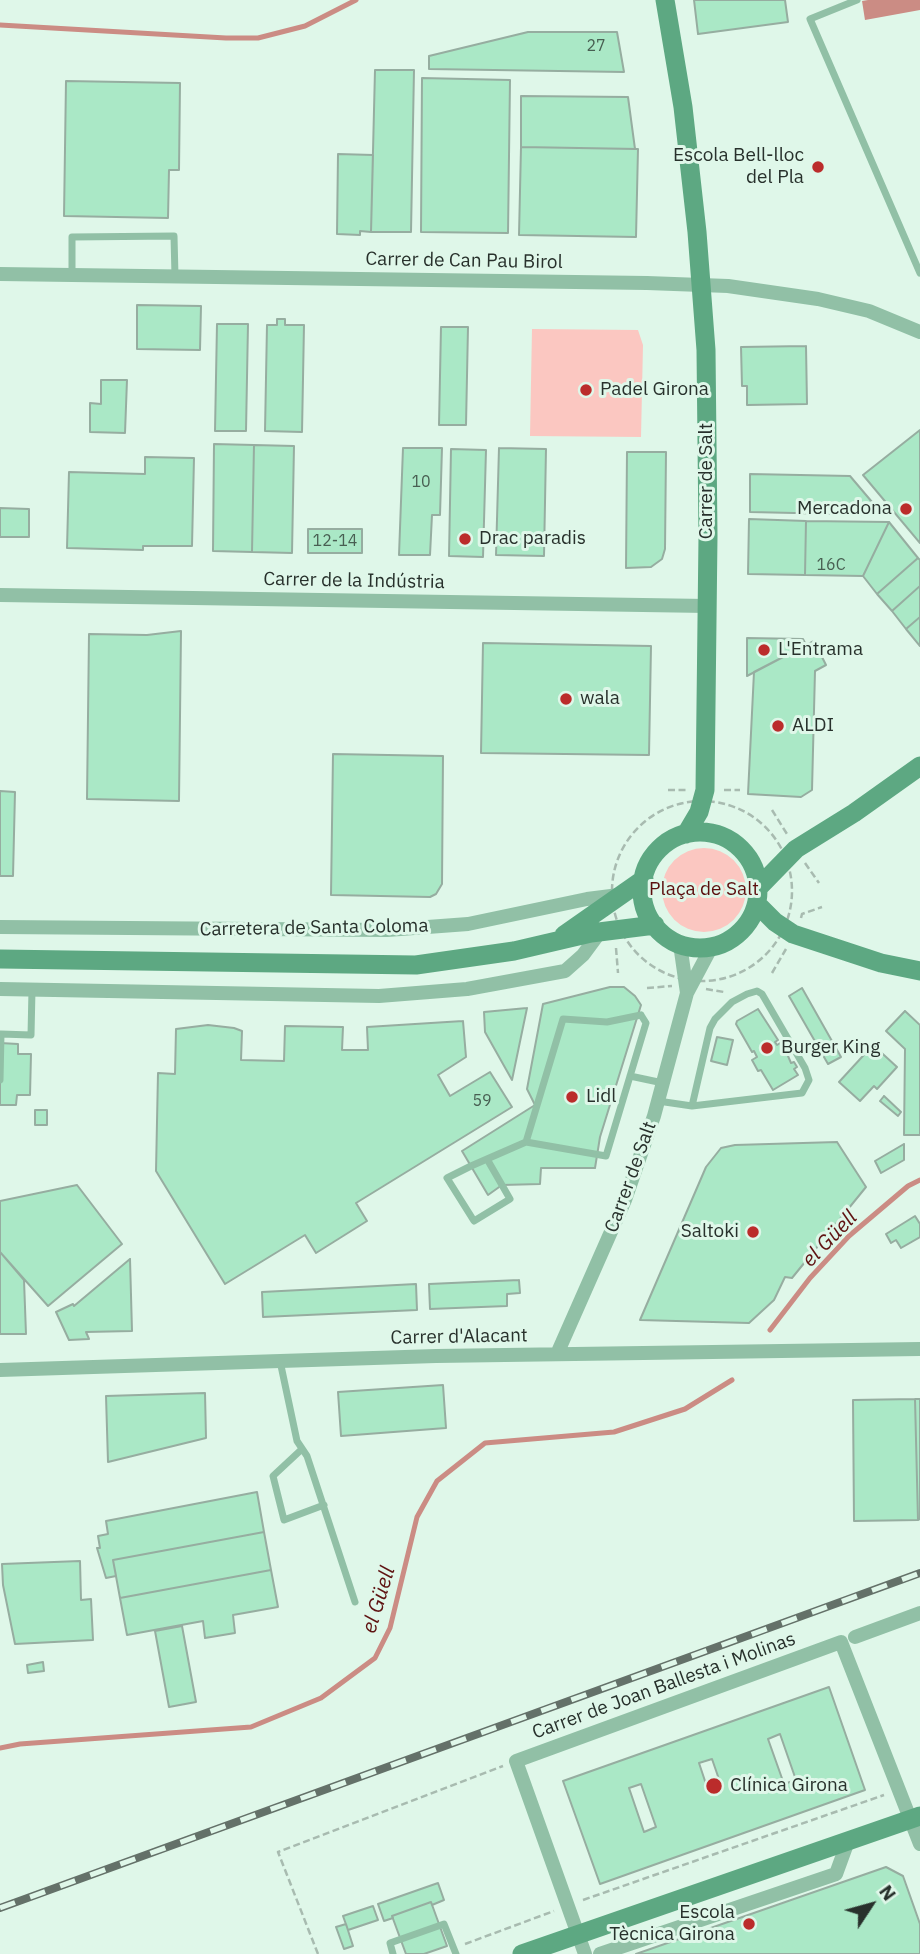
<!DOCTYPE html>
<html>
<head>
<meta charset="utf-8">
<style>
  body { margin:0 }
  #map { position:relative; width:920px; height:1954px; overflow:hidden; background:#dff7e9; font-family:"IBM Plex Sans",sans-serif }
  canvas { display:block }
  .north { position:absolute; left:836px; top:1870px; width:70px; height:70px; -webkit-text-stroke:5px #dff7e9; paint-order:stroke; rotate:54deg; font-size:19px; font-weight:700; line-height:28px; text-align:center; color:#28312c }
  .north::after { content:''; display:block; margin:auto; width:24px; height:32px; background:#28312c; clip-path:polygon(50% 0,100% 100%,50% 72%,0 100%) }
</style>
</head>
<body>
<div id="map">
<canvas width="920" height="1954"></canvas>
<div class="north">N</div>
</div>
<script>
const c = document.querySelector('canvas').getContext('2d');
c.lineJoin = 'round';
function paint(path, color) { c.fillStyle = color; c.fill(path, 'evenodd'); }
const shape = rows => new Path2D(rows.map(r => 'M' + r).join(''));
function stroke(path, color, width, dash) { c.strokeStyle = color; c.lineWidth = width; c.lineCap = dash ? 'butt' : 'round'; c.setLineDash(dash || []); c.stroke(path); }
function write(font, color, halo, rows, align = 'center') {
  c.font = font + ' "IBM Plex Sans",sans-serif'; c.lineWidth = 6; c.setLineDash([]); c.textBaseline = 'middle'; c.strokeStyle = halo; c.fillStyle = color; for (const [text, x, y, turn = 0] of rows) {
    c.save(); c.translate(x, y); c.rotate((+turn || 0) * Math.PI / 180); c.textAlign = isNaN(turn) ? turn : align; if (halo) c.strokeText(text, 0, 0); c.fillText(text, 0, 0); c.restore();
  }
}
paint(shape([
  [532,329,638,330,643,345,641,437,530,436],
  '662 890a42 42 0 1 1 84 0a42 42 0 1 1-84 0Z'
]), '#fbc7c1');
paint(shape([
  [868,0,920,0,920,10,865,20,862,1]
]), '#cb8c84');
stroke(shape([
  [0,25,226,38,258,38,305,26,356,0],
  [770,1330,810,1278,849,1236,908,1186,920,1180],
  [0,1748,20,1744,251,1727,321,1698,375,1658,390,1628,417,1517,437,1481,485,1443,614,1432,685,1409,732,1380]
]), '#cb8c84', 5);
const building = shape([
  [694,0,785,0,788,22,698,34,694,0],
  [528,32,617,32,624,72,429,69,429,56,528,32],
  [375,70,414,70,411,232,371,232,375,70],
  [422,78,510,80,508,233,421,232,422,78],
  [66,81,180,83,179,170,169,170,168,218,64,216,66,81],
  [521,96,628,97,635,149,521,147,521,96],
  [521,147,638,149,636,237,519,235,521,147],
  [338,154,373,155,371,232,360,231,360,235,337,234,338,154],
  [137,305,201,306,200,350,137,349,137,305],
  [277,319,285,319,285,325,304,325,302,432,265,431,267,325,277,325,277,319],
  [217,324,248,324,246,431,215,431,217,324],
  [441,327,468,327,466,425,439,425,441,327],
  [806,346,807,404,747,405,747,386,742,386,741,347,806,346],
  [101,380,127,380,125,433,90,432,90,403,101,404,101,380],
  [920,430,920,543,863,475,920,430],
  [214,444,254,445,252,552,213,551,214,444],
  [254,445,294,446,292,553,252,552,254,445],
  [403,448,442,448,440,515,432,515,430,555,399,555,403,448],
  [499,448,546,449,544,556,496,555,499,448],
  [451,449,486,450,483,557,449,556,451,449],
  [627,452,666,452,665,549,662,559,651,567,626,568,627,452],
  [145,457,194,458,192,546,143,546,143,550,67,548,69,472,145,474,145,457],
  [750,474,850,476,883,515,750,512,750,474],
  [0,508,29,509,29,537,0,537,0,508],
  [749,519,806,521,805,575,748,574,749,519],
  [806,521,889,522,863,576,805,575,806,521],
  [889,522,918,558,877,594,863,576,889,522],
  [308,529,362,529,362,553,308,553,308,529],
  [918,558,920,560,920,586,892,611,877,594,918,558],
  [920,586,920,617,906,629,892,611,920,586],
  [920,617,920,646,906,629,920,617],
  [181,631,179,801,87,799,89,634,147,635,181,631],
  [747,638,803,639,806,645,747,676,747,638],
  [814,641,826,665,815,671,812,790,801,797,748,794,754,672,814,641],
  [483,643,651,646,649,755,481,753,483,643],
  [333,754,443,756,442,884,436,894,430,897,331,895,333,754],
  [0,791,15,792,13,876,0,876,0,791],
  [610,987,624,987,635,996,641,1005,600,1137,595,1168,541,1168,540,1184,502,1185,488,1195,462,1151,535,1105,527,1089,543,1004,610,987],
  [802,988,841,1057,828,1064,789,996,802,988],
  [527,1008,512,1080,485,1032,484,1012,527,1008],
  [758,1009,778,1040,775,1042,777,1045,782,1042,791,1063,794,1062,797,1067,794,1069,798,1075,773,1090,761,1070,758,1071,752,1060,757,1057,754,1051,752,1052,736,1024,737,1021,758,1009],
  [905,1011,920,1025,920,1135,904,1135,905,1049,886,1031,905,1011],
  [463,1021,466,1057,438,1075,450,1096,490,1072,512,1107,356,1203,367,1221,316,1253,305,1235,225,1284,156,1171,158,1073,175,1074,176,1029,208,1025,234,1028,242,1031,241,1060,284,1061,285,1026,343,1027,342,1050,368,1050,367,1027,463,1021],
  [717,1037,733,1040,727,1065,711,1061,717,1037],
  [0,1043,18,1044,18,1054,31,1054,30,1095,17,1095,16,1105,0,1105,0,1043],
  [873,1045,897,1067,877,1089,874,1086,860,1101,839,1082,873,1045],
  [884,1096,901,1112,898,1116,880,1101,884,1096],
  [35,1110,47,1110,47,1125,35,1125,35,1110],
  [837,1142,866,1187,792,1278,785,1277,774,1300,749,1323,640,1320,706,1167,721,1148,735,1145,837,1142],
  [904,1144,904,1160,881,1173,875,1161,904,1144],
  [77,1185,122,1244,48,1306,0,1252,0,1201,77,1185],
  [915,1216,920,1224,920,1237,901,1248,896,1240,891,1243,886,1234,915,1216],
  [0,1252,24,1280,26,1334,0,1334,0,1252],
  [130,1259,132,1331,86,1332,89,1339,69,1340,56,1312,73,1304,74,1306,130,1259],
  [519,1280,520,1293,507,1294,507,1306,430,1309,429,1284,519,1280],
  [416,1284,417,1310,263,1317,262,1292,416,1284],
  [443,1385,446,1428,341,1436,338,1392,443,1385],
  [205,1393,206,1438,108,1462,106,1396,205,1393],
  [915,1399,918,1520,854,1521,853,1400,915,1399],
  [915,1399,920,1399,920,1519,918,1520,915,1399],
  [257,1492,264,1532,113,1560,116,1576,106,1578,97,1548,100,1548,98,1536,108,1534,106,1521,257,1492],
  [264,1532,271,1570,120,1598,113,1560,264,1532],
  [80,1561,81,1600,91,1599,93,1640,15,1644,3,1585,2,1564,80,1561],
  [271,1570,278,1607,233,1615,235,1633,205,1638,203,1621,127,1635,120,1598,271,1570],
  [182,1626,196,1702,169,1707,155,1631,182,1626],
  [43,1662,44,1671,28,1673,27,1665,43,1662],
  [829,1687,865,1790,600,1884,563,1781,829,1687],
  [780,1734,796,1780,784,1784,768,1739,780,1734],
  [712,1759,721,1785,708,1790,699,1763,712,1759],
  [641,1784,656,1827,644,1832,629,1788,641,1784],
  [886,1867,903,1876,920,1924,920,1954,636,1954,886,1867],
  [438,1883,444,1900,432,1905,431,1902,392,1916,393,1918,384,1921,378,1904,438,1883],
  [431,1902,447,1946,424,1954,406,1954,392,1916,431,1902],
  [373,1906,378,1920,348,1930,343,1916,373,1906],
  [346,1924,353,1946,344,1949,336,1927,346,1924]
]);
paint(building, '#aae8c6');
stroke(building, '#96ada0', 2);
stroke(shape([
  [668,790,686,790],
  [724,790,740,790],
  '612 891a90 90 0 1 1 180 0a90 90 0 1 1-180 0Z',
  [772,810,787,834],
  [805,863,819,883],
  [801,918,802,914,822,907],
  [616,948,618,973],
  [772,973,786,949],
  [647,988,672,986],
  [706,989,724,992],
  [583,1900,884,1795],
  [465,1944,554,1911],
  [318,1954,278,1852,503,1766]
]), '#a8bbb0', 2.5, [7, 3.5]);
stroke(shape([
  [857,0,810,19,920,273],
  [72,275,72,237,174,236,175,276],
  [641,1015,646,1023,606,1156,526,1142,563,1019,607,1022,641,1015],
  [630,1076,663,1083],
  [0,1080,1,1034,31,1035,32,990],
  [658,1101,692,1106,802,1093,809,1080,805,1068,762,994,757,991,747,994,732,1002,715,1019,710,1028,692,1106],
  [487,1159,510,1199,474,1221,447,1178,471,1166,487,1159,526,1142],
  [280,1361,297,1441,307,1456,355,1602],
  [302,1449,273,1476,284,1520,324,1505],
  [393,1954,390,1943,444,1924,456,1954]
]), '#91c0a6', 7);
stroke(shape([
  [0,274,647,283,728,286,818,299,869,311,920,332],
  [0,595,707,606],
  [0,927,387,930,468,924,587,899,619,895],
  [680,944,687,993],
  [0,989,379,996,467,989,565,971,583,955,600,932],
  [557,1354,625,1200,654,1116,687,993,712,946],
  [0,1370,436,1356,920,1349],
  [855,1637,920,1613],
  [585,1954,516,1761,841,1642,920,1844],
  [600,1954,836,1874,848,1841]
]), '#91c0a6', 14);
stroke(shape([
  [665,0,683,107,697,232,706,350,708,536,705,790,699,812,686,834],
  '642 890a58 58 0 1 1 116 0a58 58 0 1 1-116 0Z',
  [758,888,796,849,854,813,920,766],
  [757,904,775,922,793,934,881,963,920,971],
  [564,935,644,879],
  [0,959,416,965,514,951,591,933,655,925],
  [522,1954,920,1816]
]), '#5da882', 19);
const rail = shape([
  [0,1908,920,1573]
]);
stroke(rail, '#647169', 8);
stroke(rail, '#dff7e9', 5, [16]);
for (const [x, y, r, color] of [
  [818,167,7,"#bb2c2b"],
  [586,390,7,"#bb2c2b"],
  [906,509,7,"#bb2c2b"],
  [465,539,7,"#bb2c2b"],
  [764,650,7,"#bb2c2b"],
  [566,699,7,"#bb2c2b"],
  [778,726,7,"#bb2c2b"],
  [767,1048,7,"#bb2c2b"],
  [572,1097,7,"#bb2c2b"],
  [753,1232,7,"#bb2c2b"],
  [714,1786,9,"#bb2c2b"],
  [749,1924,7,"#bb2c2b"]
]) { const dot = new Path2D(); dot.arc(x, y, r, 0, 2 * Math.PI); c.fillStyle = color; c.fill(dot); stroke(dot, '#dff7e9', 2.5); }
write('16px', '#485f52', null, [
  ["27",596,46],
  ["10",421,482],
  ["12-14",335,541],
  ["16C",831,565],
  ["59",482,1101]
]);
write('19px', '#28312c', '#dff7e9', [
  ["Escola Bell-lloc",804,156,"right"],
  ["del Pla",804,178,"right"],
  ["Padel Girona",600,390],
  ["Mercadona",892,509,"right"],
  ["Drac paradis",479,539],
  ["L'Entrama",778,650],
  ["wala",580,699],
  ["ALDI",792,726],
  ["Burger King",781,1048],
  ["Lidl",586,1097],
  ["Saltoki",739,1232,"right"],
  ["Clínica Girona",730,1786],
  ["Escola",735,1913,"right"],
  ["Tècnica Girona",735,1935,"right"]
], 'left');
write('19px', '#28312c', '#dff7e9', [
  ["Carrer de Can Pau Birol",464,261,1],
  ["Carrer de Salt",707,481,-90],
  ["Carrer de la Indústria",354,581,1],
  ["Carretera de Santa Coloma",314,928,-1],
  ["Carrer de Salt",631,1177,-70],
  ["Carrer d'Alacant",459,1337,-1],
  ["Carrer de Joan Ballesta i Molinas",664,1686,-20]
]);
write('19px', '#5b0e0e', '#dff7e9', [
  ["Plaça de Salt",704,890]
]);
write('italic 21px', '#5f1312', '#dff7e9', [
  ["el Güell",830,1239,-46],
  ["el Güell",379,1600,-73]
]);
</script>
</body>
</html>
